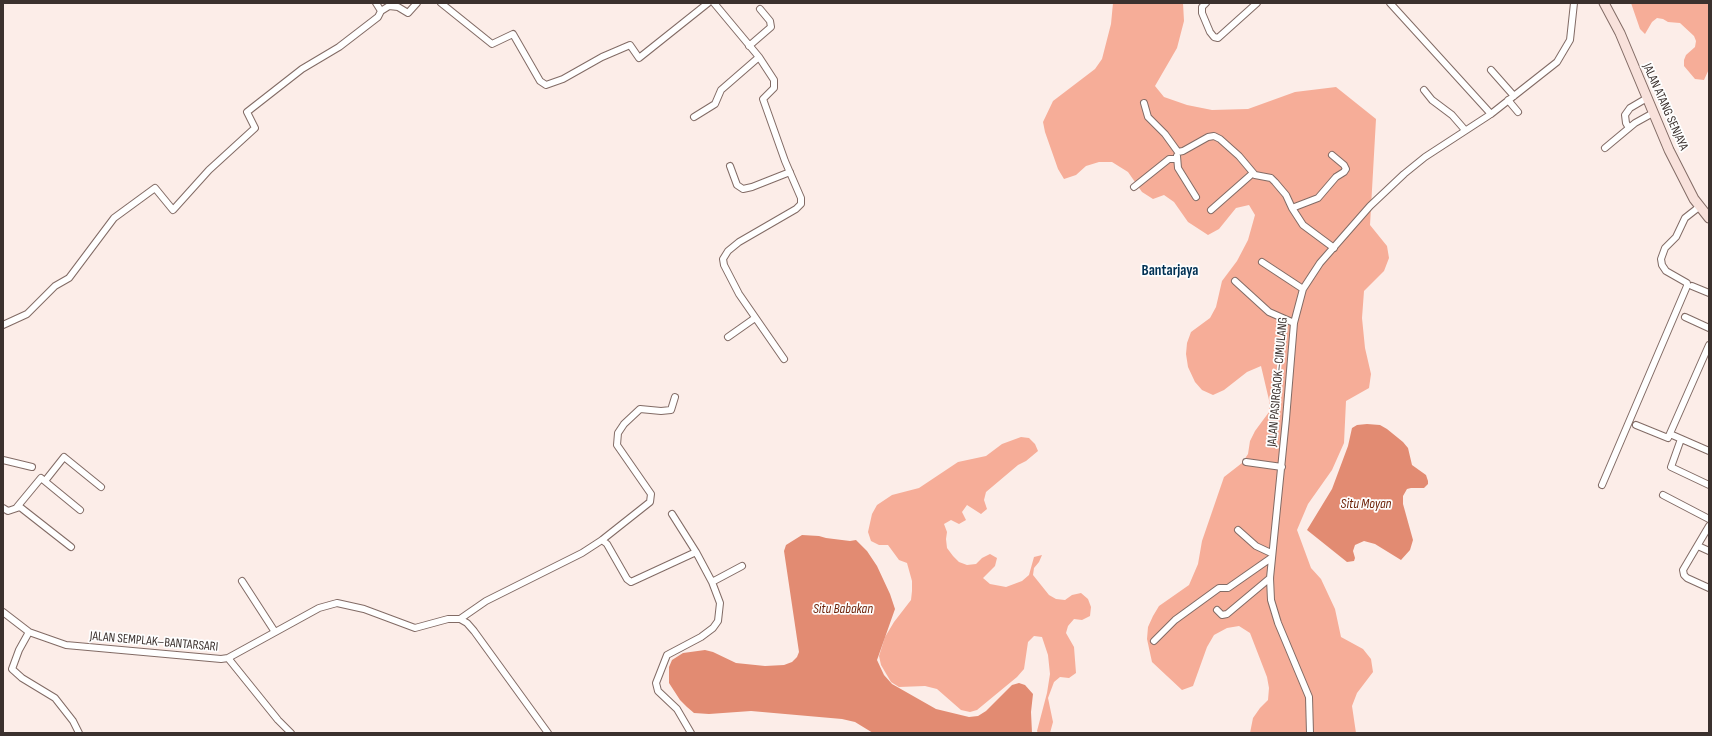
<!DOCTYPE html>
<html>
<head>
<meta charset="utf-8">
<style>
  body { margin:0 }
  #map { position:relative; width:1712px; height:736px; overflow:hidden; background:#fcede8; font-family:"Sofia Sans Condensed",sans-serif }
  canvas { display:block }
  .frame { position:absolute; inset:0; border:4px solid #3b312e; pointer-events:none }
</style>
</head>
<body>
<div id="map">
<canvas width="1712" height="736"></canvas>
<div class="frame"></div>
</div>
<script>
const c = document.querySelector('canvas').getContext('2d');
c.lineJoin = 'round';
function paint(path, color) { c.fillStyle = color; c.fill(path, 'evenodd'); }
const shape = rows => new Path2D(rows.map(r => 'M' + r).join(''));
function stroke(path, color, width, dash) { c.strokeStyle = color; c.lineWidth = width; c.lineCap = dash ? 'butt' : 'round'; c.setLineDash(dash || []); c.stroke(path); }
function write(font, color, halo, rows, align = 'center') {
  c.font = font + ' "Sofia Sans Condensed",sans-serif'; c.lineWidth = 3.5; c.setLineDash([]); c.textBaseline = 'middle'; c.strokeStyle = halo; c.fillStyle = color; for (const [text, x, y, turn = 0] of rows) {
    c.save(); c.translate(x, y); c.rotate((+turn || 0) * Math.PI / 180); c.textAlign = isNaN(turn) ? turn : align; if (halo) c.strokeText(text, 0, 0); c.fillText(text, 0, 0); c.restore();
  }
}
paint(shape([
  [1113,3,1183,3,1184,21,1177,48,1155,86,1164,97,1187,105,1212,110,1248,109,1295,92,1336,87,1376,119,1370,225,1387,246,1389,258,1384,271,1364,291,1362,318,1365,348,1371,374,1369,388,1346,401,1344,443,1332,470,1308,504,1297,530,1311,568,1321,579,1335,609,1341,637,1363,649,1371,659,1373,672,1357,693,1352,706,1356,733,1250,733,1253,718,1260,708,1268,700,1269,688,1267,677,1250,633,1239,626,1227,628,1214,635,1207,647,1193,686,1182,690,1152,662,1147,639,1148,627,1153,616,1159,606,1189,585,1198,564,1202,541,1224,477,1242,463,1248,454,1250,441,1255,431,1269,412,1269,400,1261,366,1247,372,1224,390,1213,395,1202,390,1195,382,1188,367,1186,354,1187,343,1191,332,1210,318,1216,307,1222,281,1237,261,1248,240,1255,215,1249,205,1236,208,1219,229,1208,235,1188,222,1174,202,1164,195,1153,199,1142,192,1128,172,1112,162,1099,162,1086,166,1076,175,1064,179,1058,169,1045,132,1043,122,1053,101,1095,69,1102,59,1111,24],
  [1631,3,1709,3,1709,69,1704,80,1695,79,1684,66,1684,60,1686,55,1695,47,1696,41,1694,36,1680,23,1668,22,1663,19,1657,18,1652,22,1645,34,1640,29],
  [1021,437,1029,438,1035,444,1038,451,1026,461,1018,465,986,492,984,500,987,509,981,514,967,505,962,512,966,520,959,524,951,520,944,524,947,532,946,539,947,548,953,556,959,562,967,565,976,564,982,558,990,554,997,558,995,566,983,578,990,584,1006,587,1022,581,1029,575,1034,557,1042,555,1039,562,1034,568,1033,575,1049,595,1056,599,1065,600,1072,595,1081,593,1088,599,1091,607,1090,616,1082,620,1074,619,1068,626,1066,633,1074,647,1076,673,1069,678,1060,677,1054,682,1048,698,1053,722,1050,733,1038,733,1037,731,1047,693,1050,674,1048,655,1042,637,1034,636,1028,642,1024,669,1017,677,977,710,970,712,961,710,937,689,925,686,899,687,891,682,881,665,879,656,885,637,894,622,911,600,912,591,912,581,907,563,899,560,888,545,879,545,871,541,868,532,872,514,877,505,892,495,919,488,958,462,986,456,1002,444]
]), '#f6ad98');
paint(shape([
  [1367,424,1380,425,1387,429,1403,442,1408,448,1412,465,1426,475,1428,481,1428,484,1424,488,1411,488,1407,489,1403,496,1403,504,1413,540,1410,550,1401,560,1375,544,1364,541,1355,545,1353,551,1355,558,1354,561,1347,562,1307,530,1332,489,1348,446,1352,428,1357,425],
  [802,535,819,536,826,538,850,541,856,540,867,551,877,566,890,594,895,609,877,660,884,675,892,684,936,709,969,717,978,716,986,711,1012,685,1019,683,1025,685,1033,694,1031,712,1032,733,873,733,855,722,842,719,751,711,709,714,694,713,687,707,680,700,669,683,669,667,672,660,683,653,705,650,713,652,736,663,765,666,784,665,792,662,797,657,799,652,784,551,786,545]
]), '#e28b72');
const street = shape([
  [376,3,381,11],
  [441,3,492,44,513,34,540,81,546,85,563,79,602,57,630,45,639,58,708,3],
  [714,3,759,57,774,80,774,88,763,99,785,161,801,198,801,204,796,209,739,242,728,251,723,259,724,265,739,294,784,359],
  [1206,3,1202,7,1202,13,1210,32,1214,37,1218,38,1257,3],
  [1390,3,1491,114],
  [749,46,771,27,770,21,760,9],
  [1491,70,1514,96],
  [1424,90,1432,100,1452,115,1465,130],
  [1508,100,1518,112],
  [1144,103,1148,117,1165,134,1178,152,1183,151,1208,137,1214,136,1220,139,1239,156,1255,175,1271,178,1275,182,1286,195,1292,208,1303,225,1334,248],
  [694,117,715,104,721,90,759,57],
  [1629,128,1626,123,1625,115,1630,108,1647,98],
  [1605,148,1635,123,1653,113],
  [1177,156,1178,168,1196,197],
  [730,166,737,185,743,189,752,187,790,172],
  [1134,187,1169,159,1176,159],
  [1292,208,1318,198,1336,177,1344,172,1346,169,1344,165,1332,155],
  [1211,210,1253,173],
  [1262,262,1303,289],
  [1235,281,1269,312,1294,323],
  [1692,286,1709,293],
  [1685,317,1709,328],
  [3,325,27,314,55,286,69,278,114,218,155,188,173,210,209,170,255,128,247,112,302,69,339,47,378,17,381,11,389,6,398,7,408,13,417,3],
  [728,337,755,318],
  [1636,425,1668,438,1709,345],
  [1670,434,1709,451],
  [1681,439,1671,467,1709,485],
  [3,460,32,467],
  [1246,462,1282,467],
  [45,481,64,457,101,487],
  [1602,485,1687,286,1687,283,1666,271,1662,265,1661,259,1665,248,1676,237,1685,218,1699,207],
  [1663,495,1709,519],
  [17,507,41,478,80,510],
  [3,508,8,511,20,507,71,547],
  [672,514,696,552],
  [1709,526,1683,570,1684,575,1687,578,1709,588],
  [1238,530,1256,546,1271,553],
  [602,540,607,544,627,579,631,582,696,552,712,582,720,603,718,621,713,628,701,637,667,655,656,683,658,691,677,709,691,733],
  [1698,546,1709,551],
  [242,581,275,632],
  [712,582,742,566],
  [1217,610,1222,615,1227,614,1270,578],
  [3,612,29,632,66,645,221,659,228,658,319,608,337,603,364,609,415,628,448,619,460,619,467,623,474,631,548,733],
  [460,619,486,601,582,553,602,540,650,502,651,494,617,445,618,433,624,424,640,409,661,411,671,410,675,397],
  [29,632,19,650,12,669,22,678,55,698,73,721,79,733],
  [1154,641,1175,620,1219,588,1228,588,1271,558],
  [228,658,278,720,291,733],
  [1310,733,1309,697,1278,623,1271,600,1270,578,1286,419,1294,323,1303,289,1320,263,1370,206,1404,174,1425,157,1491,114,1557,62,1570,40,1574,3]
]);
const secondary = shape([
  [1604,3,1620,33,1669,150,1694,199,1709,218]
]);
stroke(street, '#826b65', 8);
stroke(secondary, '#826b65', 11);
stroke(street, '#fff', 6);
stroke(secondary, '#f8e1db', 9);
write('13px', '#3b312e', '#fefefe', [
  ["JALAN ATANG SENJAYA",1665,107,66],
  ["JALAN PASIRGAOK–CIMULANG",1278,382,-85],
  ["JALAN SEMPLAK–BANTARSARI",154,642,5]
]);
write('italic 14px', '#6c1f05', '#fefefe', [
  ["Situ Moyan",1366,504],
  ["Situ Babakan",843,609]
]);
write('bold 15px', '#003154', '#fefefe', [
  ["Bantarjaya",1170,271]
]);
</script>
</body>
</html>
